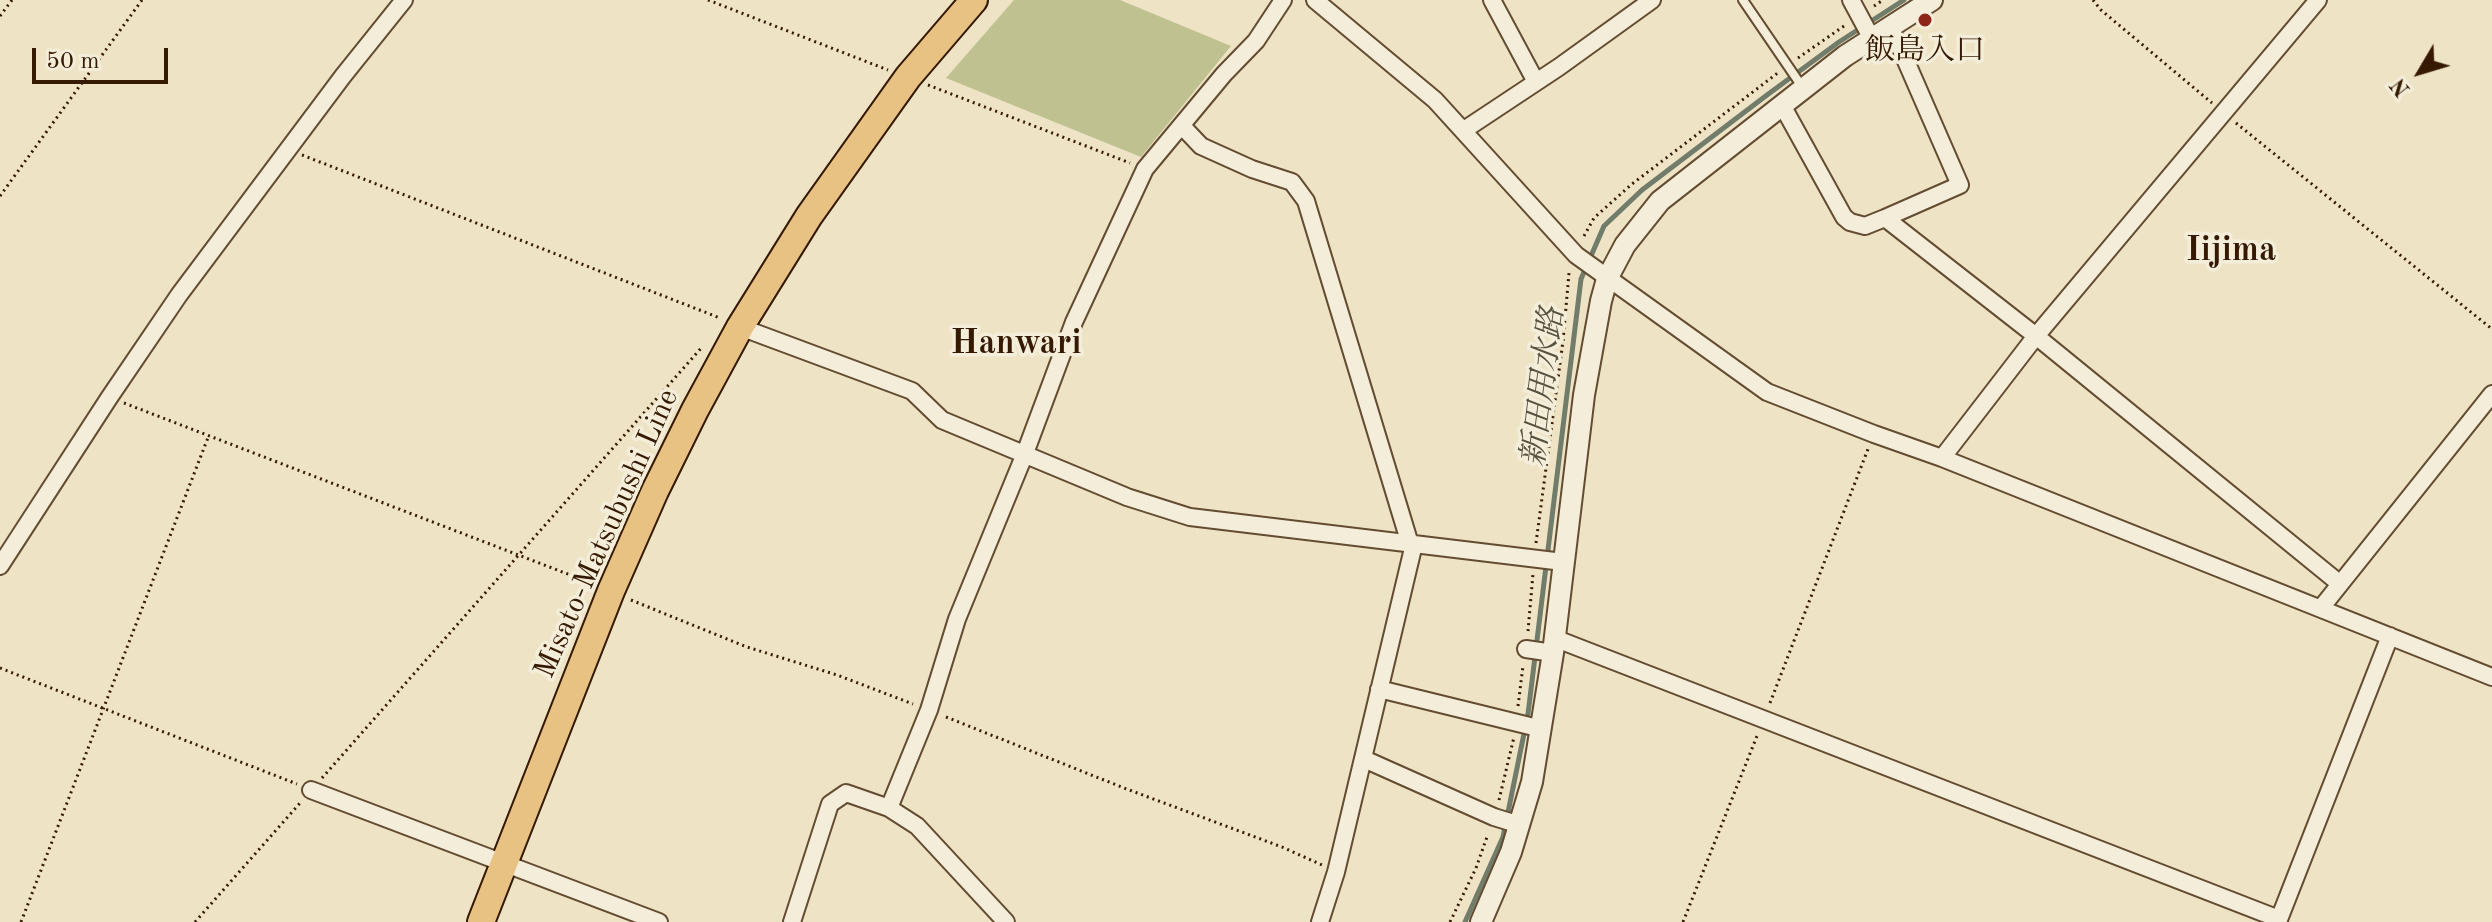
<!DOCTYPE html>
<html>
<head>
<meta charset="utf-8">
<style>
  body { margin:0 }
  #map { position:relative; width:2492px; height:922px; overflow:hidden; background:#eee3c4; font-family:"Old Standard TT",serif }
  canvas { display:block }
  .north { position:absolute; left:2380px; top:32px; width:80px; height:80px; -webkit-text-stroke:6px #f4edd9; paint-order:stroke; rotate:232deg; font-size:22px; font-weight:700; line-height:32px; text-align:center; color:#351900 }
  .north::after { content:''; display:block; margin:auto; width:28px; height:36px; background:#351900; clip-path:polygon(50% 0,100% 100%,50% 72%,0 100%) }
  .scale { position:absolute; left:32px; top:48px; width:136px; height:36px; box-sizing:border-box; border:4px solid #351900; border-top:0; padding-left:10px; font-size:24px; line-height:28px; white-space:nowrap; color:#351900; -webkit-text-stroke:6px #f4edd9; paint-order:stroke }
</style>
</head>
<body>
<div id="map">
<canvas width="2492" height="922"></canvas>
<div class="north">N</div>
<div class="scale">50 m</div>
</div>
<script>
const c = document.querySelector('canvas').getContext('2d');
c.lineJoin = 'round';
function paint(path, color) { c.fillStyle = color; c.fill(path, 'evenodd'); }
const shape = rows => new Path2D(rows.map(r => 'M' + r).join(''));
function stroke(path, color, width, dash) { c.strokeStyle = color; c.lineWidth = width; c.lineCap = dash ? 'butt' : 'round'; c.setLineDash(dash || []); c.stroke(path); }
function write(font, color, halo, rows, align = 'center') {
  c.font = font + ' "Old Standard TT","Noto Serif JP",serif'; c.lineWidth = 7; c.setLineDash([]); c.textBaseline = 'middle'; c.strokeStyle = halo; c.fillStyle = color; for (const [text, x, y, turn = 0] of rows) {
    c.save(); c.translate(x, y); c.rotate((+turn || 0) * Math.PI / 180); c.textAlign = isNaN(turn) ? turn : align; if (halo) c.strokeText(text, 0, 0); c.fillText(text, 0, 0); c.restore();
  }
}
paint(shape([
  [1014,0,1120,0,1231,46,1141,157,946,78]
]), '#bfc190');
stroke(shape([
  [1465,922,1503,837,1528,714,1581,279,1604,226,1642,190,1767,95,1839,42,1904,0]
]), '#717c6a', 5);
const service = shape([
  [1743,0,1803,88]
]);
const minor = shape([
  [1315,0,1435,100,1576,255,1767,392,1874,434,1942,458,2492,677],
  [1492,0,1536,82],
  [1851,0,1872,39],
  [1889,28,1899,45,1960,185,1885,218,2036,336,2339,583],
  [1782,105,1844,217,1850,222,1865,226,1885,218],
  [1182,126,1201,146,1252,169,1292,182,1306,201,1410,544],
  [1464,130,1559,67,1652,0],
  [740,327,912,391,942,420,1127,497,1190,517,1563,562],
  [1942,458,2036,336,2318,0],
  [0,566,109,398,179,295,343,76,404,0],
  [2321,608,2492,394],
  [1554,638,2279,919],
  [1526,649,1553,653],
  [1379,689,1542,729],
  [1364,759,1494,817,1520,825],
  [311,790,659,922],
  [889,808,929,710,957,619,1024,456,1074,322,1145,169,1224,74,1256,41,1283,0],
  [792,922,830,804,846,793,889,808,917,826,1006,922],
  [1320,922,1336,872,1414,544],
  [2278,922,2390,636]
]);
const tertiary = shape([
  [1481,922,1511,852,1532,782,1553,653,1584,395,1601,301,1607,279,1625,245,1660,201,1845,56,1932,0]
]);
const primary = shape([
  [481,922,611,591,655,491,695,410,740,327,809,216,908,77,974,0]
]);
stroke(service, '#634c31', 12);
stroke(minor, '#634c31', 20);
stroke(tertiary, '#634c31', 24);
stroke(primary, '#351900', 30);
stroke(shape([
  [708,0,888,70],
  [2093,0,2101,10,2212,103],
  [1874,6,1883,0],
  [0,16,12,0],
  [1798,58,1844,26],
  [928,85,1130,163],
  [2236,123,2492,329],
  [302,155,720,318],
  [0,196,142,0],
  [1584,236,1594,218,1632,184,1779,72],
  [124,403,591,583],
  [1536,543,1563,341,1569,273],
  [631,600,747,647,837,675,913,704],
  [1528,631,1533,574],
  [0,668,297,784],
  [1770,703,1868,449],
  [1518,706,1523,666],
  [946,717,1124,788,1282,847,1322,865],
  [322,778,703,346],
  [1499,800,1514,737],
  [21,922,209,435],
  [195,922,301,802],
  [1450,922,1476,868,1488,834],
  [1683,922,1757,736]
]), '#351900', 3, [2, 4]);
stroke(service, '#f4edd9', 8);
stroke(minor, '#f4edd9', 16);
stroke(tertiary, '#f4edd9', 20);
stroke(primary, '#e7c282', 26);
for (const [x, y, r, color] of [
  [1925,20,8,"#8f2418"]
]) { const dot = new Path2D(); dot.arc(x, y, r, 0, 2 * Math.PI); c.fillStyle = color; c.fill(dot); stroke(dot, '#f4edd9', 3); }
write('30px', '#351900', '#f4edd9', [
  ["飯島入口",1925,51]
]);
write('30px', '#351900', '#f4edd9', [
  ["Misato-Matsubushi Line",607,534,-66]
]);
write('italic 32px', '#58533e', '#f4edd9', [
  ["新田用水路",1544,387,-83]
]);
write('bold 34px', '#351900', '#f4edd9', [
  ["Iijima",2231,251],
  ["Hanwari",1016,344]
]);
</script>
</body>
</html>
